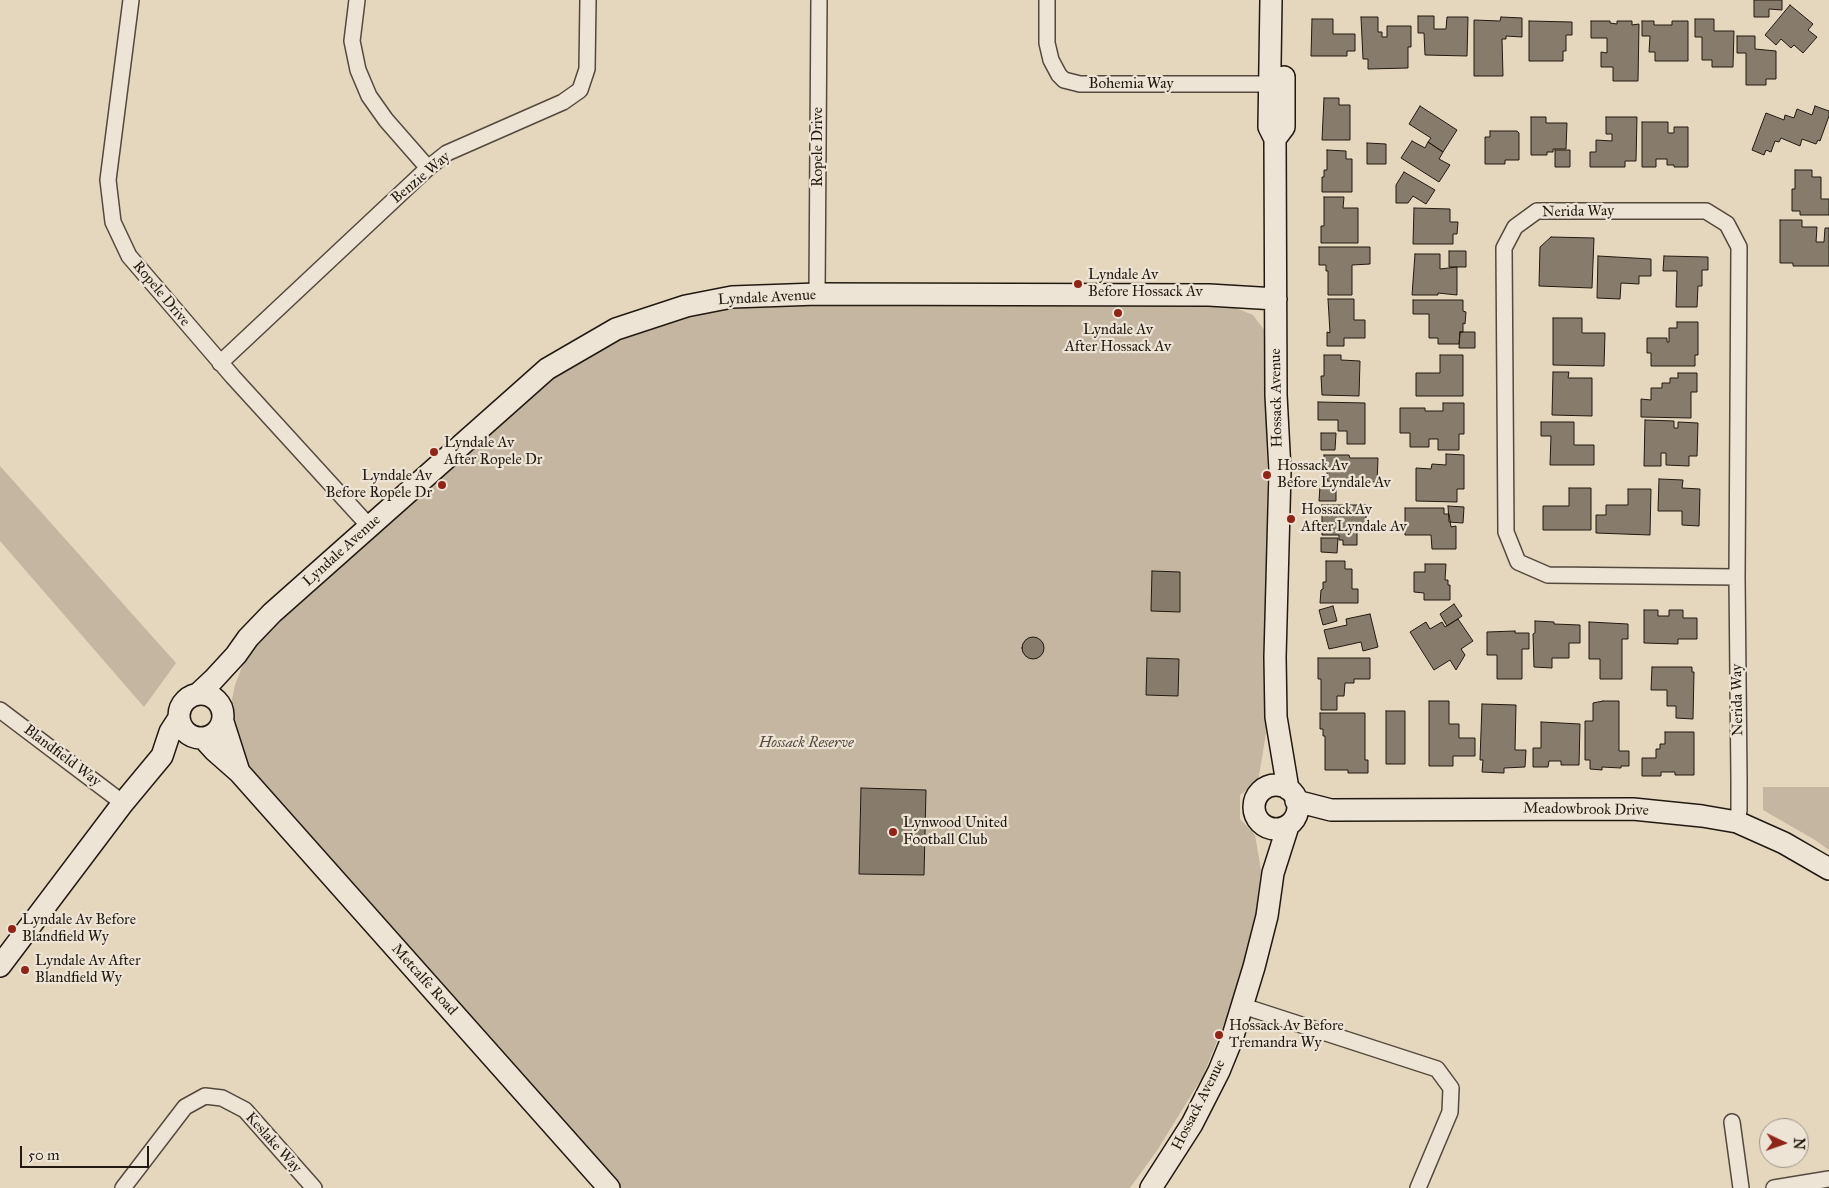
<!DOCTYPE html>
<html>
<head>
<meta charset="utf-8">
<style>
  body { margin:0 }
  #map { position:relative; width:1829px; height:1188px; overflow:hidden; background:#e5d6be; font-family:"IM FELL Great Primer",serif }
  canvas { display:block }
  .north { position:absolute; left:1759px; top:1118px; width:50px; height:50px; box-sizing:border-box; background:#eee4d5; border:1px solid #9c9387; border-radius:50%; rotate:93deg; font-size:14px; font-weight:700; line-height:20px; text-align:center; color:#221a11 }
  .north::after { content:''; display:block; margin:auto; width:18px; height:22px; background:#8f2418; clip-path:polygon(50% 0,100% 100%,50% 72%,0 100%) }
  .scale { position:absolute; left:20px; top:1146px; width:129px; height:22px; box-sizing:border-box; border:2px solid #221a11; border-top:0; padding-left:6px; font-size:15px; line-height:18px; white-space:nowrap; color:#221a11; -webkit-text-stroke:4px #eee4d5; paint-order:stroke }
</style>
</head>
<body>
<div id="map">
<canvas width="1829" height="1188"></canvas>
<div class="north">N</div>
<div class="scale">50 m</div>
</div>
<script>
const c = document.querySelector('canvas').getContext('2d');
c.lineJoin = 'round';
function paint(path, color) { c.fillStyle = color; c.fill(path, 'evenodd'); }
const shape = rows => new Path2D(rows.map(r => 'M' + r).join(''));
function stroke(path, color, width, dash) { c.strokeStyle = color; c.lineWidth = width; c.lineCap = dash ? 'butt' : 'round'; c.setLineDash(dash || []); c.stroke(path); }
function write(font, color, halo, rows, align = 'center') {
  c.font = font + ' "IM FELL Great Primer",serif'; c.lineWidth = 4.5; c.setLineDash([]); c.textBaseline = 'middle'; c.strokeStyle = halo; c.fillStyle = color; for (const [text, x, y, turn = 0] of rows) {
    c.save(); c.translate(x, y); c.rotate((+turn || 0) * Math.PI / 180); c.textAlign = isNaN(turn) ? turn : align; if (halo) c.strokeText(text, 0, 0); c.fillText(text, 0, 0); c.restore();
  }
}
paint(shape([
  [820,304,1219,304,1238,309,1253,315,1265,331,1269,602,1266,733,1258,782,1240,795,1240,819,1255,835,1261,870,1255,918,1244,966,1232,1004,1203,1076,1158,1149,1130,1188,615,1188,263,785,244,759,232,728,230,709,235,685,243,664,261,639,509,415,558,375,602,347,648,327,687,315,731,307],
  [0,466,176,663,144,707,0,541],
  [1763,787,1829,787,1829,850,1815,840,1763,810]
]), '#c4b6a1');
const building = shape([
  [1754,0,1782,0,1782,10,1769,9,1769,17,1754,17,1754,0],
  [1790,5,1813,24,1808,30,1817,37,1803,53,1794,45,1791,48,1781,39,1776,45,1765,35,1790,5],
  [1418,16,1434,16,1434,29,1446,29,1447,17,1468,17,1467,56,1425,55,1424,33,1418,33,1418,16],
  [1361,17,1378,17,1378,32,1382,32,1382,37,1387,37,1387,26,1411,26,1411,47,1408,47,1408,68,1368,69,1368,59,1363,59,1361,17],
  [1501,17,1522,18,1522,37,1506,36,1506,39,1502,39,1503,76,1474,76,1474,20,1500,21,1501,17],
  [1312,19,1333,19,1333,34,1355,34,1355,51,1347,51,1347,56,1311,56,1312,19],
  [1695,19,1714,19,1714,31,1734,31,1733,67,1712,67,1712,60,1702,60,1702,37,1695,37,1695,19],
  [1529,21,1572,22,1572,35,1566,35,1566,51,1563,51,1563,61,1529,61,1529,21],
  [1591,21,1610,21,1610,23,1617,24,1617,21,1632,21,1632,25,1639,24,1638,81,1613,81,1613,67,1601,67,1601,52,1607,53,1607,38,1591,38,1591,21],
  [1642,21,1654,21,1654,25,1672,25,1672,21,1688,21,1688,61,1655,61,1655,52,1649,52,1650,36,1642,36,1642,21],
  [1737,36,1755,36,1755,49,1776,51,1776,79,1766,79,1766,85,1746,85,1746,53,1737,53,1737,36],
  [1324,98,1339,98,1339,105,1350,105,1350,140,1322,140,1324,98],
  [1420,106,1457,130,1443,152,1428,142,1431,138,1409,124,1420,106],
  [1815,106,1829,111,1829,116,1820,141,1818,140,1816,144,1802,139,1800,146,1781,138,1779,142,1775,141,1771,152,1766,150,1764,155,1752,150,1766,113,1784,120,1785,115,1794,118,1797,109,1812,115,1815,106],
  [1531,117,1546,117,1546,123,1567,123,1566,149,1553,149,1553,152,1547,152,1547,155,1531,155,1531,117],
  [1606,117,1637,117,1636,161,1625,161,1625,167,1590,167,1590,152,1596,152,1596,140,1612,141,1612,134,1606,134,1606,117],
  [1642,122,1668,122,1668,133,1674,133,1674,127,1688,127,1688,167,1674,167,1674,165,1667,165,1667,159,1656,159,1656,167,1642,167,1642,122],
  [1490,131,1517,131,1519,133,1519,160,1505,160,1505,164,1485,164,1485,137,1490,137,1490,131],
  [1412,141,1425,148,1428,142,1443,152,1439,159,1450,165,1439,182,1401,158,1412,141],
  [1367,143,1386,144,1386,164,1367,164,1367,143],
  [1327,150,1346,151,1346,159,1352,159,1352,192,1322,192,1322,177,1324,177,1324,170,1327,170,1327,150],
  [1555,150,1570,150,1570,167,1555,167,1555,150],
  [1795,170,1812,170,1812,177,1821,177,1821,199,1829,199,1829,215,1800,215,1800,211,1792,211,1792,189,1795,189,1795,170],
  [1404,172,1435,190,1426,204,1413,196,1408,203,1396,203,1396,185,1404,172],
  [1324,197,1344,197,1343,208,1358,208,1358,243,1321,243,1321,226,1324,226,1324,197],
  [1414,208,1450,209,1450,222,1458,222,1457,234,1453,234,1453,244,1413,244,1414,208],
  [1780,220,1802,220,1802,227,1817,227,1816,242,1824,242,1825,228,1829,228,1829,266,1793,266,1793,263,1780,263,1780,220],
  [1551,237,1594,238,1592,288,1539,286,1540,247,1551,237],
  [1319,247,1370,247,1370,264,1352,265,1352,295,1328,295,1328,271,1326,271,1326,265,1319,265,1319,247],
  [1449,251,1466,251,1466,267,1449,267,1449,251],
  [1415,254,1440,254,1440,269,1457,267,1457,295,1438,293,1438,295,1412,295,1415,254],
  [1598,256,1651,259,1651,276,1639,276,1639,284,1621,283,1620,299,1597,298,1598,256],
  [1664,256,1708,257,1708,270,1702,270,1702,286,1698,286,1697,307,1676,307,1677,271,1663,271,1664,256],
  [1328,299,1354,299,1354,320,1365,320,1365,338,1344,338,1344,346,1327,346,1327,332,1330,333,1328,299],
  [1413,300,1463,300,1463,311,1466,312,1465,324,1463,323,1463,332,1460,332,1459,344,1438,344,1438,338,1429,338,1429,314,1413,314,1413,300],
  [1553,318,1582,318,1582,333,1605,333,1604,366,1553,365,1553,318],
  [1677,322,1698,322,1698,355,1695,355,1695,366,1651,366,1651,353,1647,353,1647,338,1667,338,1667,342,1669,342,1669,328,1677,328,1677,322],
  [1460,332,1475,332,1475,348,1459,348,1460,332],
  [1324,355,1341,355,1341,360,1360,361,1359,396,1322,395,1321,376,1324,376,1324,355],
  [1440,355,1463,355,1463,396,1416,396,1416,373,1440,373,1440,355],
  [1553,372,1569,372,1568,378,1592,378,1592,416,1552,415,1553,372],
  [1678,373,1697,373,1697,392,1691,392,1691,418,1641,417,1641,399,1651,400,1651,388,1662,388,1662,383,1670,383,1670,378,1678,378,1678,373],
  [1318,402,1365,403,1365,444,1347,444,1347,431,1338,431,1338,420,1318,420,1318,402],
  [1443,403,1464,403,1464,434,1459,434,1459,450,1438,450,1438,439,1429,439,1429,447,1410,447,1410,433,1400,433,1400,408,1425,408,1425,411,1443,411,1443,403],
  [1645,420,1674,421,1674,428,1678,428,1678,422,1698,423,1697,456,1689,456,1689,466,1666,465,1666,453,1661,453,1661,466,1644,466,1645,420],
  [1541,422,1574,422,1574,445,1594,445,1594,465,1550,465,1551,436,1541,436,1541,422],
  [1321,433,1336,433,1335,450,1321,450,1321,433],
  [1446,454,1464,455,1464,489,1457,489,1457,502,1416,501,1416,468,1431,469,1432,464,1446,465,1446,454],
  [1324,455,1349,455,1350,458,1378,458,1377,482,1327,481,1327,470,1324,470,1324,455],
  [1659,479,1683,480,1682,488,1700,489,1699,526,1682,525,1682,511,1658,511,1659,479],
  [1320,486,1336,486,1336,501,1319,501,1320,486],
  [1569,488,1591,488,1591,530,1543,530,1543,506,1569,506,1569,488],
  [1628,489,1651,489,1650,535,1596,533,1596,515,1606,515,1606,505,1628,505,1628,489],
  [1322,505,1366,505,1366,531,1357,531,1357,545,1343,545,1343,540,1339,540,1339,535,1322,535,1322,505],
  [1448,506,1464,507,1463,523,1449,522,1448,506],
  [1405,508,1444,508,1444,514,1449,514,1451,527,1456,526,1456,549,1432,549,1431,535,1405,535,1405,508],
  [1321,538,1338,538,1337,553,1321,552,1321,538],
  [1326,561,1345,561,1345,569,1352,569,1352,589,1358,589,1358,603,1320,603,1321,590,1323,589,1323,582,1326,582,1326,561],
  [1425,564,1446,564,1445,580,1448,580,1448,585,1450,585,1450,600,1424,600,1424,593,1414,592,1414,572,1425,572,1425,564],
  [1152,571,1180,572,1180,612,1151,611,1152,571],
  [1454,604,1462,616,1447,626,1440,614,1454,604],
  [1333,606,1337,621,1323,625,1319,610,1333,606],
  [1644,610,1658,610,1658,616,1669,616,1669,610,1683,610,1683,618,1697,618,1697,639,1678,639,1678,644,1644,643,1644,610],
  [1370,614,1378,647,1363,651,1361,642,1329,649,1324,630,1347,625,1346,619,1370,614],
  [1458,619,1473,641,1461,649,1465,655,1456,670,1450,660,1434,670,1410,632,1426,622,1430,629,1442,622,1445,627,1458,619],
  [1535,621,1554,622,1554,624,1580,625,1580,643,1569,643,1569,658,1552,658,1552,668,1534,667,1533,634,1535,633,1535,621],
  [1589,622,1628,624,1628,639,1622,639,1622,679,1600,679,1600,659,1589,659,1589,622],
  [1515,631,1515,633,1529,633,1529,649,1522,649,1522,679,1497,679,1497,655,1487,655,1487,632,1515,631],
  '1022 648a11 11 0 1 1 22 0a11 11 0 1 1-22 0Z',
  [1147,658,1179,659,1178,696,1146,695,1147,658],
  [1318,658,1370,658,1370,679,1354,679,1354,683,1345,683,1344,696,1337,696,1337,710,1321,710,1321,679,1318,679,1318,658],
  [1652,667,1692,667,1692,672,1694,672,1693,719,1676,718,1676,706,1667,706,1667,690,1651,690,1652,667],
  [1429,701,1449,701,1449,724,1459,724,1459,738,1475,738,1475,756,1453,756,1453,766,1429,766,1429,701],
  [1603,701,1619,701,1619,751,1629,751,1629,766,1621,766,1621,768,1602,767,1602,770,1590,769,1590,760,1585,760,1585,721,1593,721,1593,703,1603,701],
  [1482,704,1516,705,1515,750,1526,750,1525,767,1504,768,1504,773,1482,772,1483,760,1480,760,1482,704],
  [1386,711,1405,711,1405,764,1386,764,1386,711],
  [1320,713,1365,713,1365,760,1368,760,1368,773,1348,773,1348,770,1325,770,1325,736,1323,736,1323,729,1320,729,1320,713],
  [1541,722,1580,724,1579,765,1561,765,1561,761,1549,761,1548,767,1533,767,1533,748,1541,748,1541,722],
  [1665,732,1694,732,1694,775,1675,775,1675,772,1661,772,1661,776,1642,776,1642,758,1656,758,1656,749,1660,749,1660,744,1665,744,1665,732],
  [861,788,926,790,924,875,859,874,861,788]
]);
paint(building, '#877c6b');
stroke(building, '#221a11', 1);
const street = shape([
  [131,0,108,180,113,222,129,256,233,377,369,526],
  [357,0,352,41,358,70,369,96,386,120,428,168],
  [1047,0,1047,43,1051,60,1059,75,1064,80,1080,84,1280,84],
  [817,294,819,0],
  [220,363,428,168,447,153,563,102,580,90,587,69,588,0],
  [1737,577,1548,575,1518,562,1506,532,1504,248,1515,227,1537,211,1706,211,1727,224,1739,247,1737,577,1739,780,1739,810,1737,822],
  [0,710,123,803],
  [1243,1006,1437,1069,1451,1088,1450,1112,1418,1188],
  [1732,1122,1741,1188],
  [123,1188,185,1107,205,1096,222,1098,245,1110,314,1188],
  [1774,1188,1829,1179]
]);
const secondary = shape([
  [1271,0,1269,127,1275,139,1276,395,1280,471,1275,657,1276,717,1288,789],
  [1275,139,1284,127,1284,77],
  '179 716a22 22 0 1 1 44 0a22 22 0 1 1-44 0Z',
  [198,694,213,680,236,655,248,638,272,613,520,393,547,369,616,329,686,306,732,297,817,294,1209,295,1276,299],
  [223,722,239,772],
  [203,738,214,750,239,772,609,1188],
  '1254 807a22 22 0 1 1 44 0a22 22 0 1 1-44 0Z',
  [1296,801,1331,810,1633,809,1702,816,1737,822,1784,843,1829,869],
  [0,966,123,803,162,756,170,732,179,718],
  [1151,1188,1192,1124,1219,1071,1232,1039,1254,967,1267,916,1273,873,1288,826]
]);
stroke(street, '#53493c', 18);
stroke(secondary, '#221a11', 24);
stroke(street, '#eee4d5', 15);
stroke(secondary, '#eee4d5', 21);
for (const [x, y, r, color] of [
  [1078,284,5,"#8f2418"],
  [1118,313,5,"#8f2418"],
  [434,452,5,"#8f2418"],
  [1267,475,5,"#8f2418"],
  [442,485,5,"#8f2418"],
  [1291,519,5,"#8f2418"],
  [893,832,5,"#8f2418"],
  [12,929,5,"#8f2418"],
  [25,970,5,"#8f2418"],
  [1219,1035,5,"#8f2418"]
]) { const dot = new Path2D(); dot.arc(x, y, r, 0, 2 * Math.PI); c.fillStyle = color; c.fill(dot); stroke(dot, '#eee4d5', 2); }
write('15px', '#221a11', '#eee4d5', [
  ["Bohemia Way",1131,84],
  ["Ropele Drive",818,147,-90],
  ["Benzie Way",421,178,-40],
  ["Nerida Way",1578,212,-1],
  ["Ropele Drive",161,294,50],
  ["Lyndale Avenue",767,298,-3],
  ["Hossack Avenue",1277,398,-91],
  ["Lyndale Avenue",342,551,-42],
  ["Nerida Way",1738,700,-91],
  ["Blandfield Way",62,756,37],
  ["Meadowbrook Drive",1586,810,1],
  ["Metcalfe Road",424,980,48],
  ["Hossack Avenue",1199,1105,-63],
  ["Keslake Way",273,1143,48]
]);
write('15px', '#221a11', '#eee4d5', [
  ["Lyndale Av",1088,275],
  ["Before Hossack Av",1088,292],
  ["Lyndale Av",1118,330,"center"],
  ["After Hossack Av",1118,347,"center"],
  ["Lyndale Av",444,443],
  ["After Ropele Dr",444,460],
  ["Hossack Av",1277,466],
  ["Before Lyndale Av",1277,483],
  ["Lyndale Av",432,476,"right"],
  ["Before Ropele Dr",432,493,"right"],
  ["Hossack Av",1301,510],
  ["After Lyndale Av",1301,527],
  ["Lynwood United",903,823],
  ["Football Club",903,840],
  ["Lyndale Av Before",22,920],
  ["Blandfield Wy",22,937],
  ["Lyndale Av After",35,961],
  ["Blandfield Wy",35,978],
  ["Hossack Av Before",1229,1026],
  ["Tremandra Wy",1229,1043]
], 'left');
write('italic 15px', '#53493c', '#eee4d5', [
  ["Hossack Reserve",806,743]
]);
</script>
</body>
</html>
